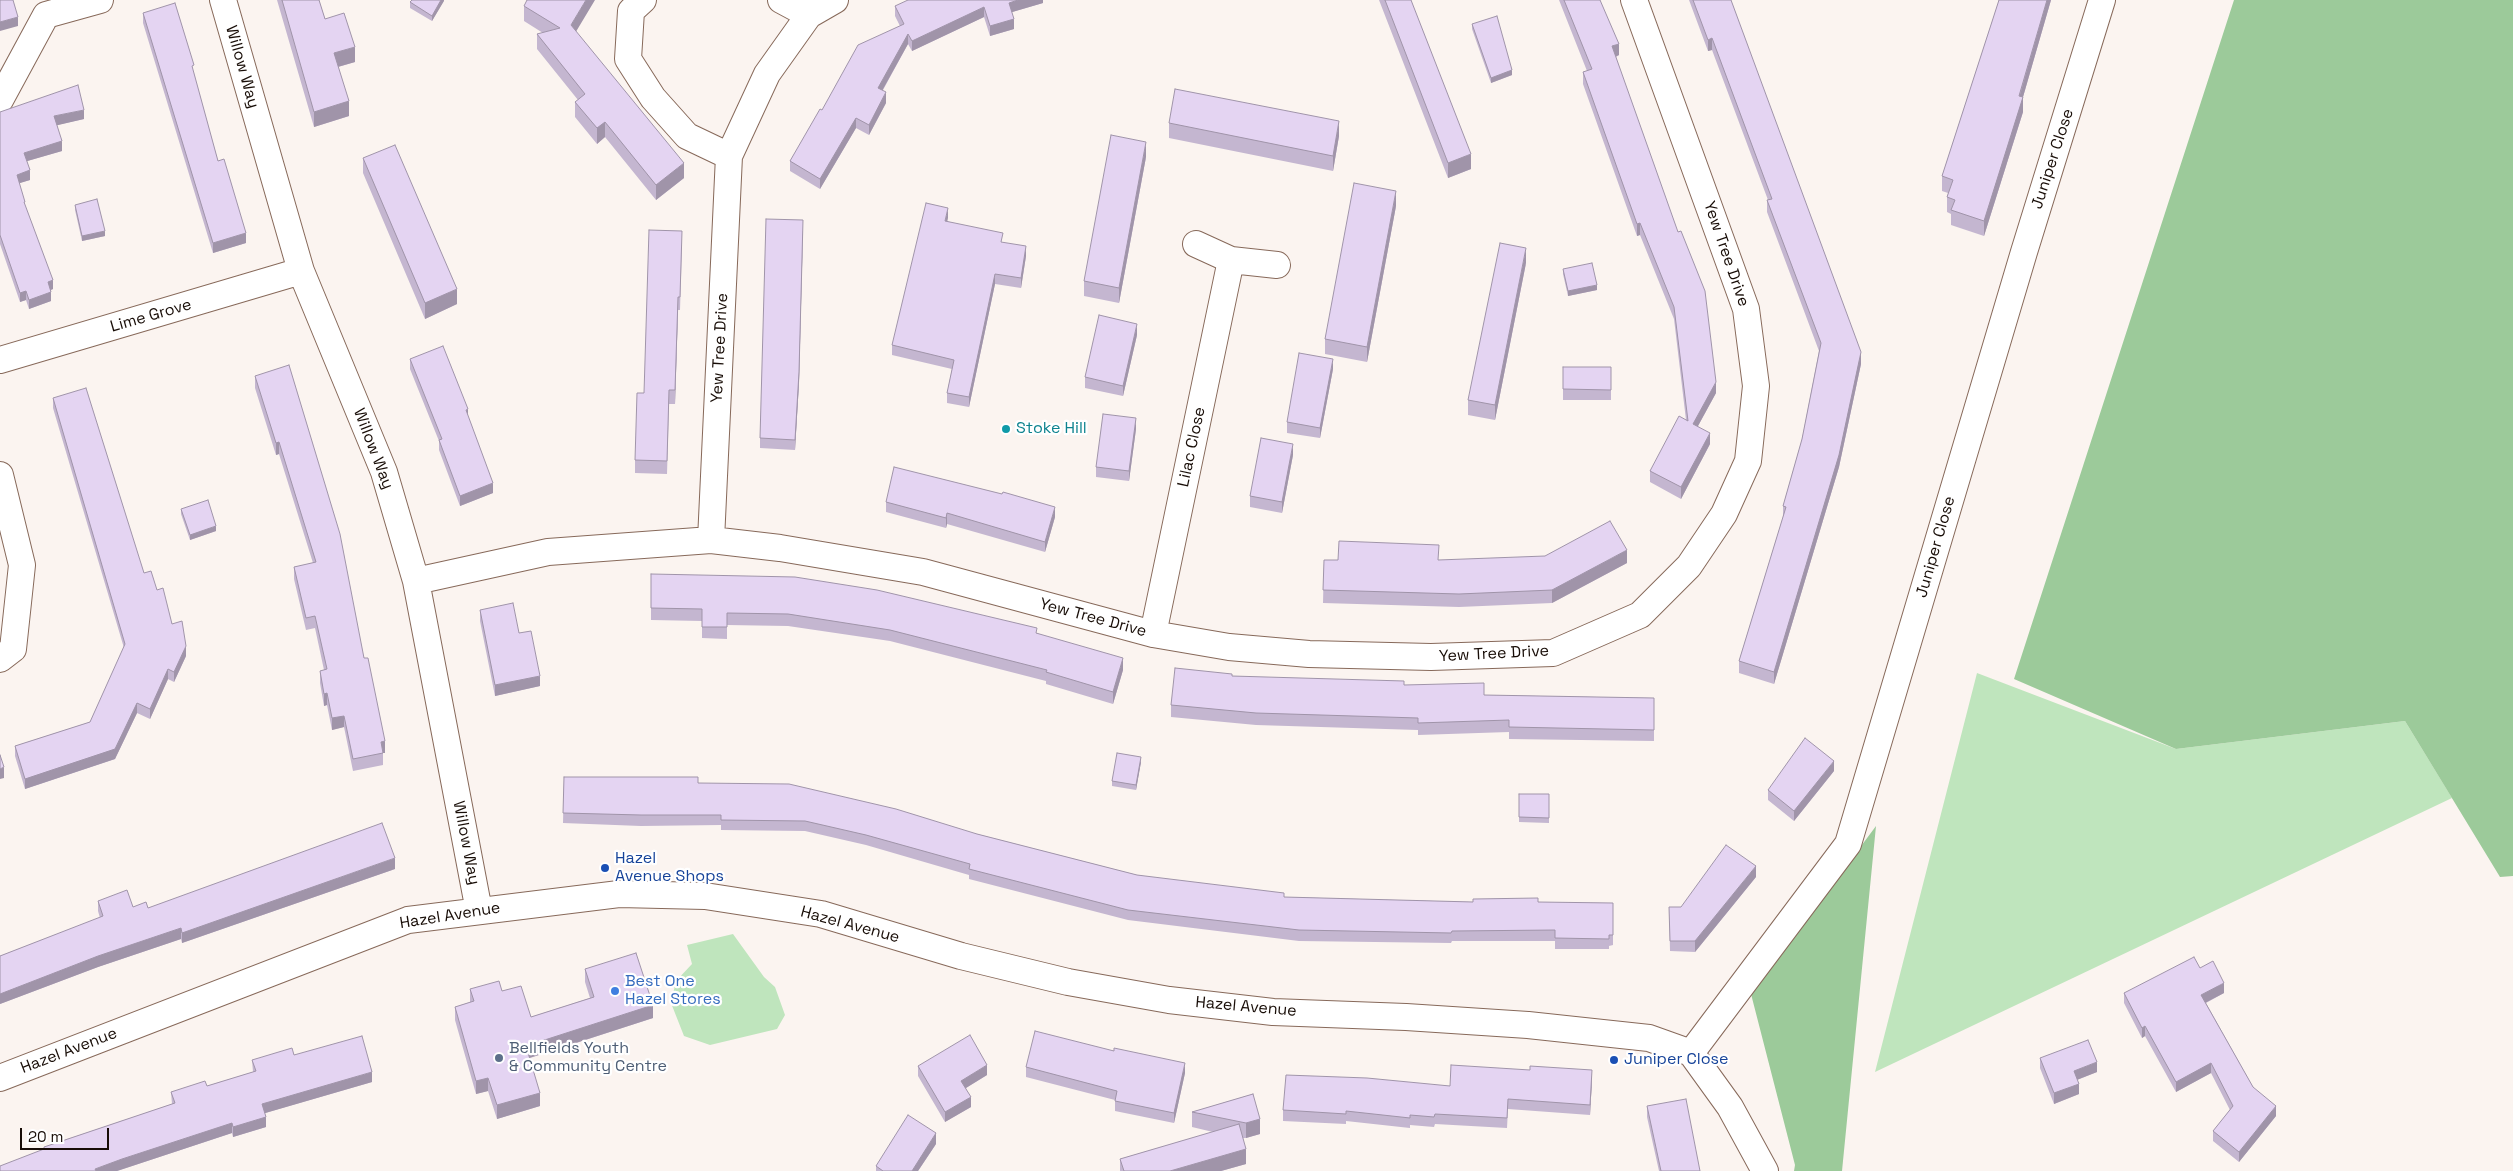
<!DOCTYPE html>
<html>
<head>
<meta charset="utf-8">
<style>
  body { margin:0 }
  #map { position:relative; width:2513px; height:1171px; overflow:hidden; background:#fbf4f0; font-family:"Space Grotesk",sans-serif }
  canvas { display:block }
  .scale { position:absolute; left:20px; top:1128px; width:89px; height:22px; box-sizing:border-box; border:2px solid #180d07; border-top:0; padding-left:6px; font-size:15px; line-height:18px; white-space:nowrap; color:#180d07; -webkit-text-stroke:4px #fff; paint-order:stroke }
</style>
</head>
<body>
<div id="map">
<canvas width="2513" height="1171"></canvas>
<div class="scale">20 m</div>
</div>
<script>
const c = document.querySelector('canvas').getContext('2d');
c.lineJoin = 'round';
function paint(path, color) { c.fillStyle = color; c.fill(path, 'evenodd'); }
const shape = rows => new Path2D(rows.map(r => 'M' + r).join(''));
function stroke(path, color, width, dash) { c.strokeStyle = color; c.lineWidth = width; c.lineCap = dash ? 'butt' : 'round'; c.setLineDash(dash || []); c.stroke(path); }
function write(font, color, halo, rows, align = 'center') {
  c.font = font + ' "Space Grotesk",sans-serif'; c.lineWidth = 4.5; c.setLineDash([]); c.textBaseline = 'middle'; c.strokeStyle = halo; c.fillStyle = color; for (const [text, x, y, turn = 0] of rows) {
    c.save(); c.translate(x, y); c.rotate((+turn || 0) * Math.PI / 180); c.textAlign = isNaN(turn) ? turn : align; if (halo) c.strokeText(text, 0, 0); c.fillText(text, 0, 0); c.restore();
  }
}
paint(shape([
  [1977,673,2176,749,2405,721,2452,798,1875,1072],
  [733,934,764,977,775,987,785,1015,777,1029,710,1045,684,1036,671,1003,676,981,692,964,687,945]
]), '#bfe5bd');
paint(shape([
  [2234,0,2513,0,2513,876,2500,877,2405,721,2176,749,2014,679],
  [1876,826,1842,1171,1794,1171,1795,1165,1751,994]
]), '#9cca9a');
const minor = shape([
  [223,0,301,271,384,472,416,581,479,911],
  [643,0,631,11,628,59,653,98,687,136,729,156,711,540],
  [781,0,809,15,835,0],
  [0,100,46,15,100,0],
  [729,156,767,74,809,15],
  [1196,244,1231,260,1277,265],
  [0,360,301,271],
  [0,475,22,565,13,649,0,659],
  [416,581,548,552,711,540,780,548,923,572,1153,634,1229,647,1309,654,1431,657,1553,653,1640,615,1689,566,1724,514,1748,461,1756,386,1746,309,1634,0],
  [1153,634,1231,260],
  [1691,1053,1848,844,2024,252,2102,0],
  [1691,1053,1730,1107,1765,1171],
  [0,1078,408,920,619,894,705,896,821,914,961,956,1068,982,1169,1000,1273,1012,1406,1017,1528,1025,1649,1038,1691,1053]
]);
stroke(minor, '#87695a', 28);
stroke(minor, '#fff', 26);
paint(shape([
  [277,0,319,0,325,19,355,62,338,67,349,116,314,127],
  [444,0,432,21,410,8,410,2],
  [1043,0,1043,3,1012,12,1014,29,990,36,984,17,912,51,908,44,883,90,886,103,869,135,856,128,820,189,790,171,790,161,822,110,900,26,895,16,895,6],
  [1379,0,1411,0,1471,169,1448,178],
  [1559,0,1600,0,1619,55,1616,57,1716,393,1698,426,1710,444,1681,499,1650,482,1650,471,1686,420,1674,319,1640,235,1637,236,1583,84,1583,72,1587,71],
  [1689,0,1731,0,1861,364,1839,467,1774,684,1739,673,1739,661,1783,517,1783,506,1802,439,1819,351,1767,212,1767,200,1768,200,1712,50,1708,51],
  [1999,0,2051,0,2023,97,2023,112,1984,236,1951,225,1951,214,1947,212,1947,197,1948,193,1942,191,1942,176],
  [524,6,576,32,684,178,656,200,605,137,597,144,575,117,575,102,578,100,537,49,537,34,543,33,524,21],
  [143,13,194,75,218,161,246,243,213,253,143,23],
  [1472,24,1512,75,1491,83,1472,29],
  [0,112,84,119,57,125,62,151,27,161,30,180,19,183,25,207,53,289,51,290,51,301,29,309,26,300,20,302,0,244],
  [1169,123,1339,136,1333,171,1169,138],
  [1146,157,1119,303,1084,296,1084,281],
  [363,158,457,304,425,319,363,173],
  [75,205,105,236,82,241,75,210],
  [1396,206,1367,362,1325,354,1325,339],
  [948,218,947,221,1003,243,1026,256,1021,288,995,284,969,407,947,403,947,393,952,369,892,355,892,345],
  [803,230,799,383,795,450,760,448,760,438],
  [682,244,680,310,678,310,675,404,669,404,667,474,635,473,635,460],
  [1526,263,1495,420,1468,415,1468,400],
  [1563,269,1597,290,1568,296,1563,274],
  [1137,335,1123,396,1085,388,1085,377],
  [410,359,468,418,493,493,460,506,439,450,439,441,410,369],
  [1563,367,1611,367,1611,400,1563,400],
  [1333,369,1320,438,1287,433,1287,422],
  [255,376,364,658,385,753,383,753,383,765,353,771,344,727,332,730,327,705,324,706,320,683,320,671,324,670,315,628,306,630,294,579,294,567,313,563,279,454,276,455,255,388],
  [53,398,144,573,157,590,172,624,186,656,174,682,168,679,150,719,137,713,115,759,25,789,15,756,15,746,90,722,124,648,53,408],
  [1136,429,1129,481,1096,477,1096,467],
  [1293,455,1282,513,1250,507,1250,496],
  [886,502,1055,517,1045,552,947,524,946,528,886,512],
  [181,509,216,531,190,540,181,514],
  [1324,560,1439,560,1627,563,1552,603,1459,607,1323,603],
  [651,574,1037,633,1123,670,1113,704,1046,684,1046,681,890,641,788,626,727,625,727,639,702,638,702,621,651,620],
  [480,610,519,633,540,686,495,696,480,621],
  [1232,676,1404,685,1484,695,1654,698,1654,741,1509,739,1509,732,1418,735,1418,730,1256,725,1171,717,1171,705],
  [1141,762,1136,790,1112,786,1112,781],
  [1834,771,1794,821,1768,800,1768,790],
  [564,777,698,783,977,834,1137,875,1284,897,1473,902,1613,903,1613,945,1609,946,1609,949,1555,949,1555,941,1452,941,1451,943,1299,941,1128,920,969,879,969,875,866,845,805,831,721,830,721,825,641,826,563,823],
  [1519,794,1549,794,1549,823,1519,822],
  [395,869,182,943,181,939,98,967,0,1004,0,956,100,918,98,911,98,901,133,907,148,908],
  [1756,877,1695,952,1670,951,1669,907,1681,907],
  [2200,968,2224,993,2206,1003,2253,1087,2276,1116,2239,1162,2213,1141,2213,1131,2230,1110,2211,1073,2176,1092,2145,1036,2142,1038,2124,1003,2124,993],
  [585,969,653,1018,530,1058,540,1106,497,1119,488,1091,476,1094,455,1020,455,1007,470,1002,470,989,502,991,531,1017,590,998,585,982],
  [1114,1051,1185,1073,1174,1123,1115,1111,1115,1100,1026,1077,1026,1067],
  [294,1055,372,1082,265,1113,266,1127,233,1137,232,1133,117,1171,44,1149,44,1147,172,1104,171,1092,207,1086,253,1072,252,1060],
  [2040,1058,2097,1072,2077,1080,2079,1094,2054,1104,2040,1068],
  [918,1066,987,1075,966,1088,971,1107,945,1122,918,1076],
  [1592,1080,1590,1115,1508,1109,1507,1128,1435,1124,1434,1127,1410,1125,1410,1128,1346,1121,1346,1124,1283,1121,1283,1110,1450,1086],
  [1253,1094,1260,1134,1246,1138,1243,1138,1246,1164,1221,1171,1120,1171,1120,1159,1213,1132,1192,1127,1192,1112],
  [1647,1106,1700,1171,1659,1171,1647,1117],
  [936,1144,918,1171,876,1171,876,1166]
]), '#c4b6d0');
paint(shape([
  [441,0,444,0,444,1,432,21,432,16],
  [586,0,595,0,571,40,571,25],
  [1018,0,1043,0,1043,3,1009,13,1009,3],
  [2047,0,2051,0,2023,97,2023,112,1984,236,1984,221],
  [984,7,984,17,912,51,912,41],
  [18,17,18,26,0,31,0,22],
  [1014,19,1014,29,990,36,990,26],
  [908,34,908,44,878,98,878,88],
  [1712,38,1712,50,1708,51,1708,40],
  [1619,44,1619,55,1612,58,1612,46],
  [355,47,355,62,334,68,334,53],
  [1512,70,1512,75,1491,83,1491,78],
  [886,92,886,103,869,135,869,125],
  [349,101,349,116,314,127,314,112],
  [84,110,84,119,54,126,54,116],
  [856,118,856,128,820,189,820,179],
  [1339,121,1339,136,1333,171,1333,156],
  [605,122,605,137,597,144,597,128],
  [62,141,62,151,24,162,24,153],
  [1146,142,1146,157,1119,303,1119,288],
  [1471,154,1471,169,1448,178,1448,163],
  [684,163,684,178,656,200,656,185],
  [30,170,30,180,17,184,17,175],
  [1396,191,1396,206,1367,362,1367,347],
  [948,208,948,218,945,231,945,221],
  [1640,223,1640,235,1637,236,1637,224],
  [803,230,799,383,795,450,795,440],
  [105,231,105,236,82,241,82,236],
  [246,233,246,243,213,253,213,243],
  [1026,246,1026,256,1021,288,1021,278],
  [1526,248,1526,263,1495,420,1495,405],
  [995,274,995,284,969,407,969,397],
  [53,280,53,289,48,291,48,282],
  [1597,285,1597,290,1568,296,1568,291],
  [457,289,457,304,425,319,425,303],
  [26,291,26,300,20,302,20,293],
  [51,292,51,301,29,309,29,300],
  [678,297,678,310,675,404,675,390],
  [1137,324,1137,335,1123,396,1123,386],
  [1861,352,1861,364,1839,467,1774,684,1774,672],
  [1333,359,1333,369,1320,438,1320,428],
  [1716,382,1716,393,1693,435,1693,424],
  [468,409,468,419,466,410],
  [1136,418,1136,429,1129,481,1129,471],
  [1710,433,1710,444,1681,499,1681,487],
  [279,442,279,454,276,455,276,443],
  [1293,444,1293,455,1282,513,1282,502],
  [493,483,493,493,460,506,460,496],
  [1055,507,1055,517,1045,552,1045,542],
  [947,513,947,524,946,528,946,518],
  [216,526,216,531,190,540,190,535],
  [1627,550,1627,563,1552,603,1552,590],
  [186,646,186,656,174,682,174,672],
  [1123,658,1123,670,1113,704,1113,692],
  [168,669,168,679,150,719,150,709],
  [540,676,540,686,495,696,495,685],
  [327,693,327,705,324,706,324,694],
  [137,703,137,713,115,759,25,789,25,779],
  [344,716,344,727,332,730,332,718],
  [385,741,385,753,383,753,381,742],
  [1141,757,1141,762,1136,790,1136,785],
  [1834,761,1834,771,1794,821,1794,811],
  [4,767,4,778,0,779,0,769],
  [395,858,395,869,182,943,182,933],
  [1756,866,1756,877,1695,952,1695,941],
  [181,928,181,939,98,967,0,1004,0,994,98,956],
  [2224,983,2224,993,2201,1005,2201,995],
  [653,1005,653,1018,526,1059,526,1046],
  [2145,1026,2145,1036,2142,1038,2142,1028],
  [2097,1062,2097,1072,2074,1081,2074,1071],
  [1185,1063,1185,1073,1174,1123,1174,1113],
  [2211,1063,2211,1073,2176,1092,2176,1082],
  [987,1065,987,1075,961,1091,961,1081],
  [1592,1070,1592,1080,1590,1115,1590,1105],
  [372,1072,372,1082,262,1114,262,1104],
  [488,1078,488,1091,476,1094,476,1081],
  [2079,1084,2079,1094,2054,1104,2054,1093],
  [540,1093,540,1106,497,1119,497,1105],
  [971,1097,971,1107,945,1122,945,1112],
  [2276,1106,2276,1116,2239,1162,2239,1152],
  [266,1117,266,1127,233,1137,233,1127],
  [1260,1119,1260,1134,1246,1138,1246,1123],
  [232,1123,232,1133,117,1171,95,1171,95,1169,122,1159],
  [936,1133,936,1144,918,1171,912,1171],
  [1246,1149,1246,1164,1221,1171,1170,1171]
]), '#a094a9');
const building = shape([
  [0,0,13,0,18,17,0,22,0,0],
  [282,0,319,0,325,19,344,13,355,47,334,53,349,101,314,112,282,0],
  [412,0,441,0,432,16,410,2,412,0],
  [527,0,586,0,571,25,684,163,656,185,605,122,597,128,575,102,585,94,537,34,560,28,524,6,527,0],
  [908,0,1018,0,1009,3,1014,19,990,26,984,7,912,41,908,34,878,88,886,92,869,125,856,118,820,179,790,161,820,109,822,110,858,45,904,24,895,6,908,0],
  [1385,0,1411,0,1471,154,1448,163,1385,0],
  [1564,0,1600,0,1619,44,1612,46,1678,232,1681,231,1705,291,1716,382,1693,424,1710,433,1681,487,1650,471,1679,416,1688,421,1674,307,1640,223,1637,224,1583,72,1592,69,1564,0],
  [1693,0,1731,0,1861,352,1839,455,1774,672,1739,661,1786,507,1783,506,1802,439,1821,343,1767,200,1772,199,1712,38,1708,40,1693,0],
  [1999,0,2047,0,2019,96,2023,97,1984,221,1951,210,1955,200,1947,197,1953,180,1942,176,1999,0],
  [175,3,194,65,192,66,218,161,224,159,246,233,213,243,143,13,175,3],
  [1497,16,1512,70,1491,78,1472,24,1497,16],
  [78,85,84,110,54,116,62,141,24,153,30,170,17,175,25,202,24,202,53,280,48,282,51,292,29,300,26,291,20,293,0,235,0,112,78,85],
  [1175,89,1339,121,1333,156,1169,123,1175,89],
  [1111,135,1146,142,1119,288,1084,281,1111,135],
  [395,145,457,289,425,303,363,158,395,145],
  [1354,183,1396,191,1367,347,1325,339,1354,183],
  [97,199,105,231,82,236,75,205,97,199],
  [926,203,948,208,945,221,1003,233,1001,242,1026,246,1021,278,995,274,969,397,947,393,954,360,892,345,926,203],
  [766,219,803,220,799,372,795,440,760,438,766,219],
  [649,230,682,231,680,297,678,297,675,390,669,390,667,461,635,460,637,393,644,393,649,230],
  [1500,243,1526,248,1495,405,1468,400,1500,243],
  [1592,263,1597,285,1568,291,1563,269,1592,263],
  [1099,315,1137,324,1123,386,1085,377,1099,315],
  [443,346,468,409,466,410,493,483,460,496,439,440,442,439,410,359,443,346],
  [1299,353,1333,359,1320,428,1287,422,1299,353],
  [289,365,340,534,364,658,368,658,385,741,381,742,383,753,353,759,344,716,332,718,327,693,324,694,320,671,327,669,315,616,306,618,294,567,316,562,279,442,276,443,255,376,289,365],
  [1563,367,1611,367,1611,390,1563,389,1563,367],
  [86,388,144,573,151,571,157,590,163,588,172,624,182,621,186,646,174,672,168,669,150,709,137,703,115,749,25,779,15,746,90,722,125,644,53,398,86,388],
  [1103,414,1136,418,1129,471,1096,467,1103,414],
  [1261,438,1293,444,1282,502,1250,496,1261,438],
  [894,467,1002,494,1003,492,1055,507,1045,542,947,513,946,518,886,502,894,467],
  [208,500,216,526,190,535,181,509,208,500],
  [1610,521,1627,550,1552,590,1459,594,1323,590,1324,560,1338,560,1339,541,1439,545,1438,560,1545,556,1610,521],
  [651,574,795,577,877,590,1037,628,1036,633,1123,658,1113,692,1046,672,1047,670,890,630,788,614,727,613,727,627,702,627,702,609,651,608,651,574],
  [513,603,519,633,531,631,540,676,495,685,480,610,513,603],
  [1175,668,1232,674,1232,676,1404,681,1404,685,1484,683,1484,695,1654,698,1654,730,1509,727,1509,720,1418,723,1418,718,1256,713,1171,705,1175,668],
  [1805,738,1834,761,1794,811,1768,790,1805,738],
  [1117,753,1141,757,1136,785,1112,781,1117,753],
  [0,755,4,767,0,769,0,755],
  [564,777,698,777,698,783,789,784,896,809,977,834,1137,875,1284,893,1284,897,1473,902,1473,899,1538,898,1538,902,1613,903,1613,935,1609,935,1609,939,1555,938,1555,930,1452,931,1451,933,1299,930,1128,910,969,869,970,864,866,835,805,821,721,820,721,815,641,815,563,813,564,777],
  [1519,794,1549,794,1549,818,1519,817,1519,794],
  [382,823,395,858,182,933,181,928,98,956,0,994,0,956,103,916,98,901,127,890,133,907,146,902,148,908,382,823],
  [1726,845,1756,866,1695,941,1670,941,1669,907,1681,907,1726,845],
  [636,953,653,1005,526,1046,540,1093,497,1105,488,1078,476,1081,455,1007,474,1001,470,989,499,981,502,991,521,986,531,1017,594,997,585,969,636,953],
  [2194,957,2200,968,2213,961,2224,983,2201,995,2253,1087,2276,1106,2239,1152,2213,1131,2233,1106,2211,1063,2176,1082,2145,1026,2142,1028,2124,993,2194,957],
  [1035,1031,1114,1051,1114,1048,1185,1063,1174,1113,1115,1101,1117,1091,1026,1067,1035,1031],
  [970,1035,987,1065,961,1081,971,1097,945,1112,918,1066,970,1035],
  [362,1036,372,1072,262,1104,266,1117,233,1127,232,1123,122,1159,95,1169,96,1171,0,1171,0,1166,44,1149,44,1147,175,1103,171,1092,205,1081,207,1086,256,1071,252,1060,292,1048,294,1055,362,1036],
  [2088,1040,2097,1062,2074,1071,2079,1084,2054,1093,2040,1058,2088,1040],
  [1451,1065,1530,1070,1530,1066,1592,1070,1590,1105,1508,1099,1507,1118,1435,1114,1434,1117,1410,1115,1410,1118,1346,1111,1346,1114,1283,1110,1286,1075,1367,1078,1450,1086,1451,1065],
  [1253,1094,1260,1119,1246,1123,1192,1112,1253,1094],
  [1686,1099,1700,1171,1661,1171,1647,1106,1686,1099],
  [908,1115,936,1133,912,1171,883,1171,876,1166,908,1115],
  [1239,1124,1246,1149,1170,1171,1124,1171,1120,1159,1239,1124]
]);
paint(building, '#e4d4f2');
stroke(building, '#a094a9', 1);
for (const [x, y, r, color] of [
  [1006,429,5,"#0f9aa8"],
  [605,868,5,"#1a4fb4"],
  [615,991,5,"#3f7fe0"],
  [499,1058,5,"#5c6f8a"],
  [1614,1060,5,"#1a4fb4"]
]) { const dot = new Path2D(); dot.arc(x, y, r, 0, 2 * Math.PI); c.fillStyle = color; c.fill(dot); stroke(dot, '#fff', 2); }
write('16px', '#180d07', '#fff', [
  ["Willow Way",242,67,74],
  ["Juniper Close",2053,159,-72],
  ["Yew Tree Drive",1726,254,71],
  ["Lime Grove",151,316,-16],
  ["Yew Tree Drive",720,348,-87],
  ["Lilac Close",1192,447,-78],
  ["Willow Way",373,449,69],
  ["Juniper Close",1936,547,-74],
  ["Yew Tree Drive",1093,618,15],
  ["Yew Tree Drive",1494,654,-3],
  ["Willow Way",466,843,79],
  ["Hazel Avenue",450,916,-9],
  ["Hazel Avenue",850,925,15],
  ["Hazel Avenue",1246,1007,5],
  ["Hazel Avenue",69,1051,-21]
]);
write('16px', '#0d838f', '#fff', [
  ["Stoke Hill",1016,429]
], 'left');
write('16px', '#164399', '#fff', [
  ["Hazel",615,859],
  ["Avenue Shops",615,877],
  ["Juniper Close",1624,1060]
], 'left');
write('16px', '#366cbe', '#fff', [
  ["Best One",625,982],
  ["Hazel Stores",625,1000]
], 'left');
write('16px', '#4e5e75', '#fff', [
  ["Bellfields Youth",509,1049],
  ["& Community Centre",509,1067]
], 'left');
</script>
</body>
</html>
